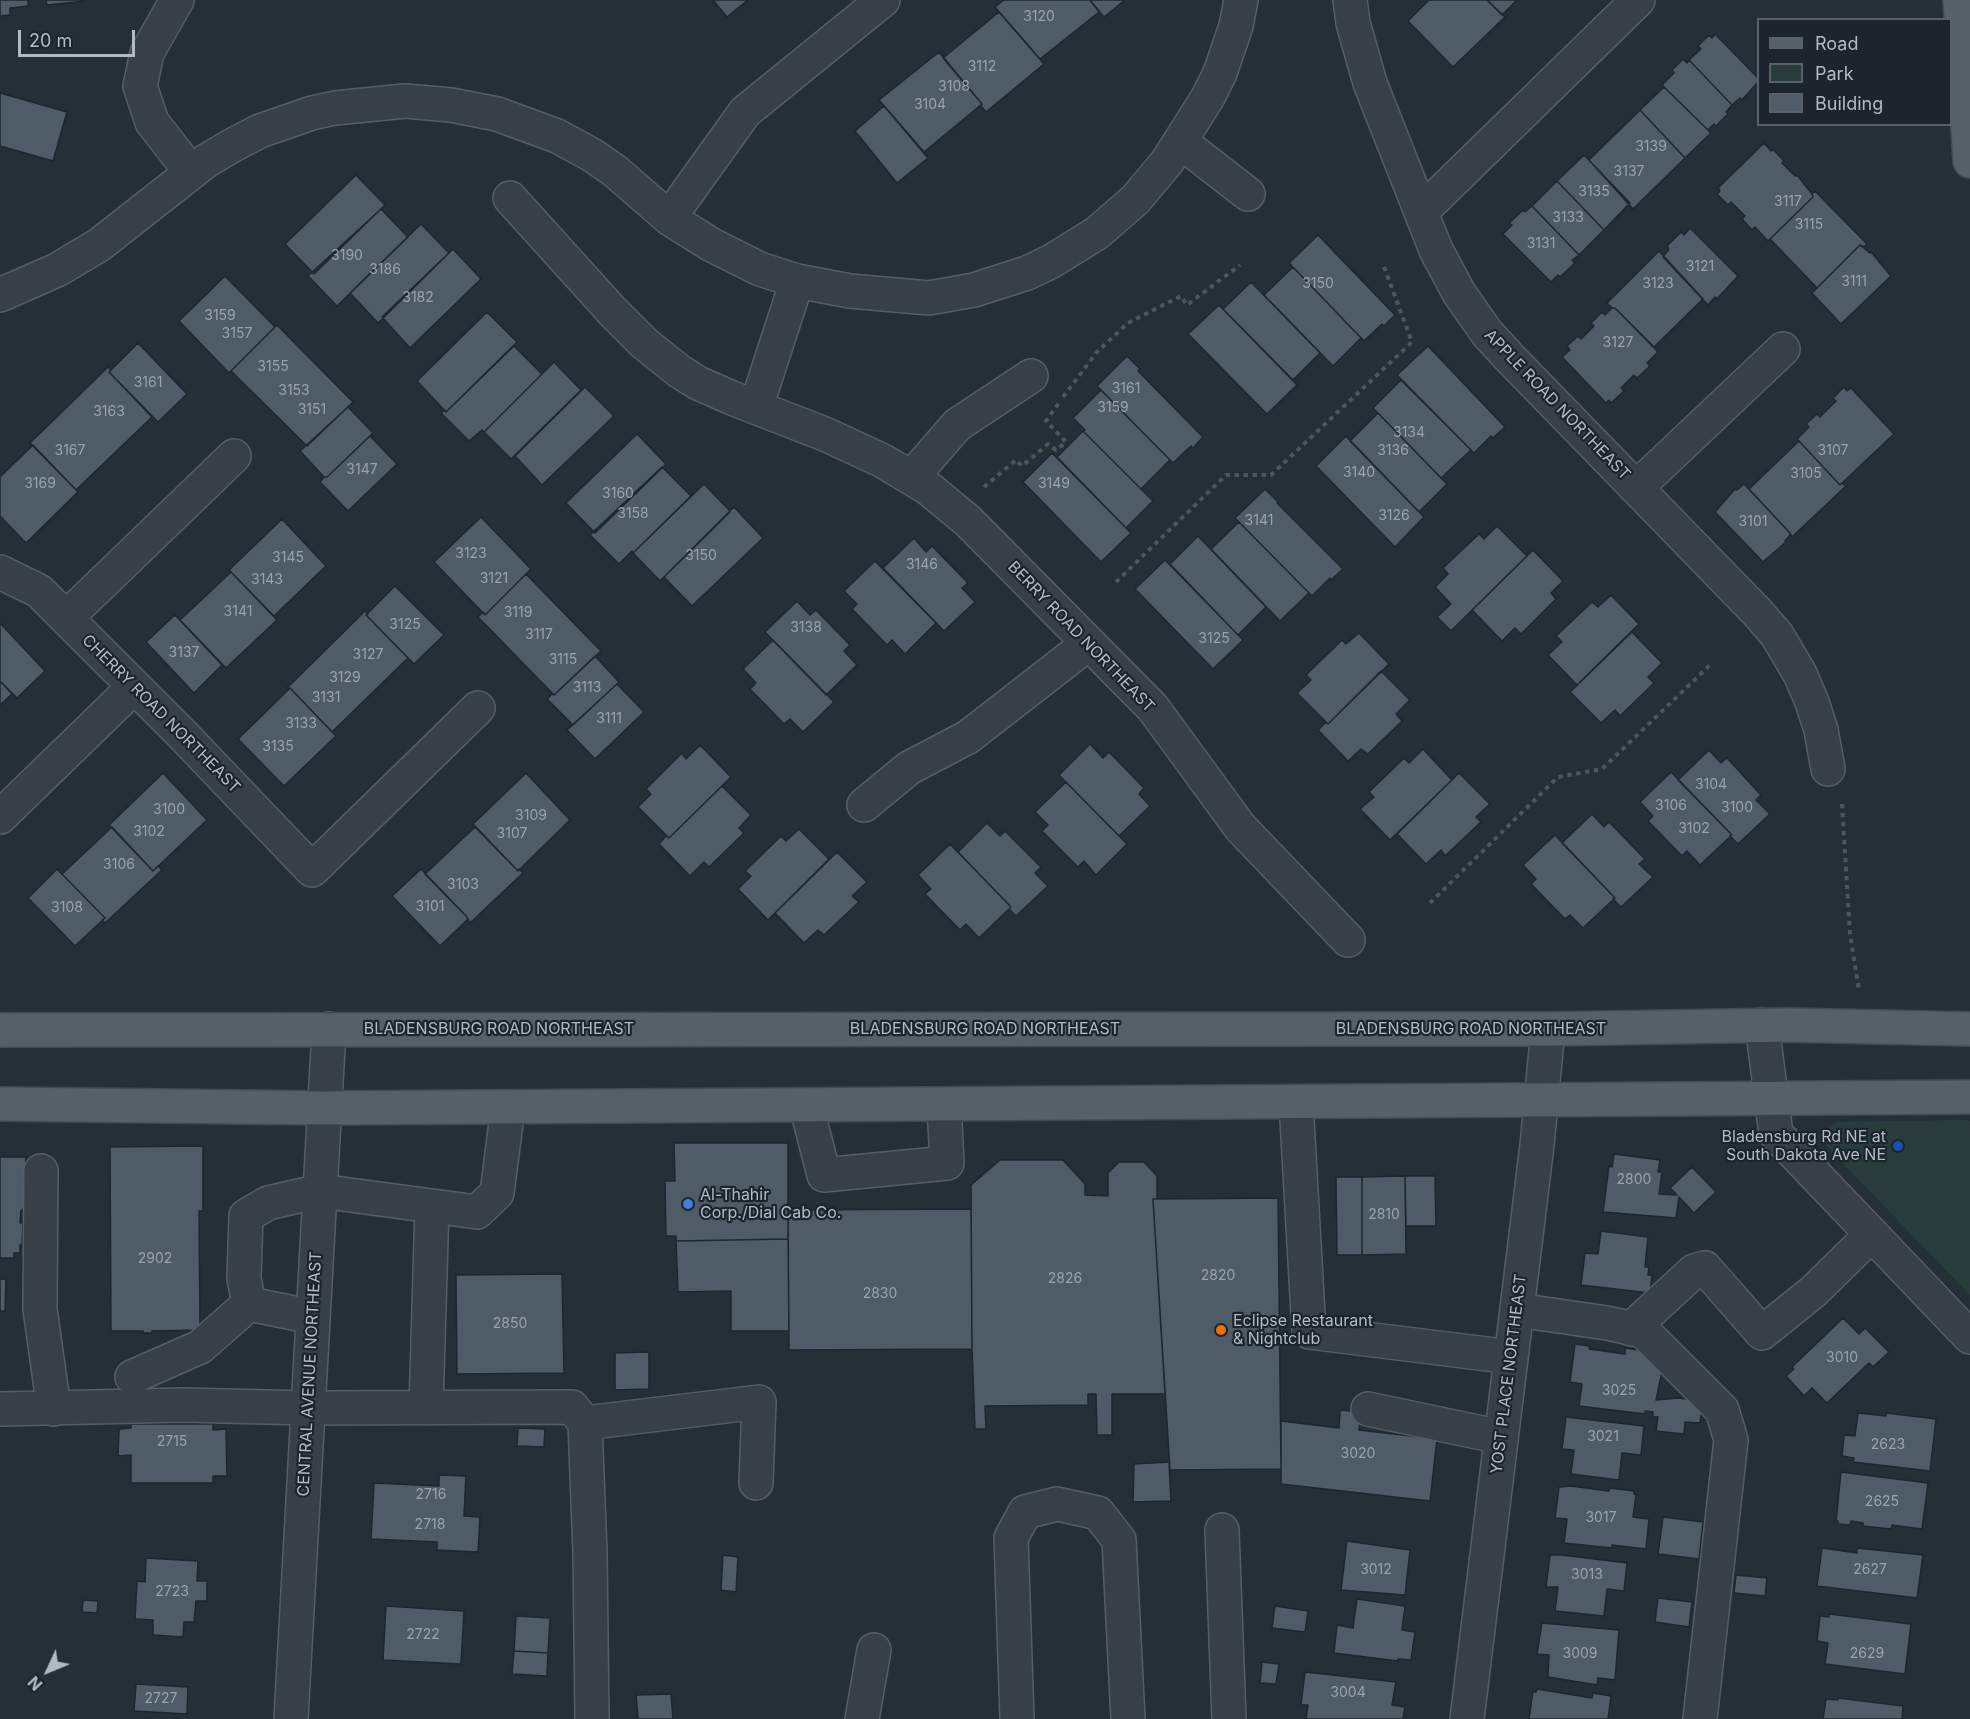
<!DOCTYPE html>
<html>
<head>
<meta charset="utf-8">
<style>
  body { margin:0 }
  #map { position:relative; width:1970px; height:1719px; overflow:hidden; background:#242f38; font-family:Inter,sans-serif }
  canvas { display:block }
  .legend { position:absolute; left:1757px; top:18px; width:195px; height:108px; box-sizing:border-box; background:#1c252d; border:2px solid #586169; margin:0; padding:8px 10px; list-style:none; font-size:18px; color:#b2bbc4 }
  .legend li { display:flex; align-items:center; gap:12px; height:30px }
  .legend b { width:30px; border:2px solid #586169 }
  .north { position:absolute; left:18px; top:1641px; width:60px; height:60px; -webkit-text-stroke:4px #1c252d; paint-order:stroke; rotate:226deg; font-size:16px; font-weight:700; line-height:24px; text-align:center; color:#b2bbc4 }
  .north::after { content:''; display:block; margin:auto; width:21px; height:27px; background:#b2bbc4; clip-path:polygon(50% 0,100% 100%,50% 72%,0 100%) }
  .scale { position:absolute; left:18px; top:30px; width:117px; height:27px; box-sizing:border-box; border:3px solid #b2bbc4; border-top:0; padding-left:8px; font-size:18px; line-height:21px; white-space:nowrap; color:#b2bbc4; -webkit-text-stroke:4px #1c252d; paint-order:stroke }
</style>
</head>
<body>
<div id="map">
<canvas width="1970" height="1719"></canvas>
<ul class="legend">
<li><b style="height:8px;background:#556068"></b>Road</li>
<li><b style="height:16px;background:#283d3b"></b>Park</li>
<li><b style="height:16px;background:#4f5b66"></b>Building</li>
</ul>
<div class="north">N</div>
<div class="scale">20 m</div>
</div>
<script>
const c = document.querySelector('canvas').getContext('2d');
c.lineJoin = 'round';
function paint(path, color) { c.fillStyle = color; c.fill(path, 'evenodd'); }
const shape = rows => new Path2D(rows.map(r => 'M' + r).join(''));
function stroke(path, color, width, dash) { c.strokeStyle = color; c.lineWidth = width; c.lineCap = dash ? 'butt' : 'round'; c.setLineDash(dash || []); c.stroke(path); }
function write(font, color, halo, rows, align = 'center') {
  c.font = font + ' Inter,sans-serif'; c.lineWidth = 4.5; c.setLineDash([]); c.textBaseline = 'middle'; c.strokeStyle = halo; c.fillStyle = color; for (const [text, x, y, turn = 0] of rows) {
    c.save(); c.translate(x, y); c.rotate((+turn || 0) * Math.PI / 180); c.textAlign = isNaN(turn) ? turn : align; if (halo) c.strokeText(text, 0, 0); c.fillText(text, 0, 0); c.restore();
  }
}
paint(shape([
  [1963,1120,1970,1121,1970,1295,1827,1147,1824,1139,1828,1127,1837,1122]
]), '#283d3b');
const building = shape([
  [0,0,28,0,28,6,10,8,10,15,0,16,0,0],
  [46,0,86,0,86,1,47,5,46,0],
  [713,0,748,0,727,17,713,0],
  [1004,0,1090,0,1099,12,1040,59,995,7,1004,0],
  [1090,0,1125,0,1104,17,1090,0],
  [1429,0,1487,0,1505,17,1453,67,1408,21,1429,0],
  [1487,0,1517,0,1502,15,1487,0],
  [999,12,1044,64,986,112,981,106,982,104,943,58,999,12],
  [1715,34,1758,78,1758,82,1742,100,1740,98,1732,105,1689,60,1701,49,1698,46,1709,35,1712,38,1715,34],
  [939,52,982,104,924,152,879,100,939,52],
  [1683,59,1687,63,1689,60,1732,105,1726,112,1728,114,1716,126,1714,124,1708,130,1662,85,1674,73,1672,70,1683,59],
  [1664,87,1711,133,1685,158,1640,110,1664,87],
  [0,93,67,112,53,161,0,146,0,93],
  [884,106,928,158,897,183,855,131,884,106],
  [1640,110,1685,158,1633,209,1589,160,1640,110],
  [1764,143,1771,151,1773,149,1784,161,1782,163,1795,176,1797,175,1812,194,1813,197,1768,241,1755,227,1752,230,1742,219,1745,216,1731,202,1728,205,1717,194,1720,191,1718,188,1764,143],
  [1584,155,1630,203,1604,230,1557,181,1584,155],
  [356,175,385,205,314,274,285,244,356,175],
  [1557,181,1604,230,1579,255,1532,206,1557,181],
  [1815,191,1867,244,1864,247,1860,245,1817,288,1770,239,1813,197,1812,194,1815,191],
  [1532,206,1579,255,1572,260,1575,263,1560,277,1558,275,1551,282,1503,234,1512,225,1509,223,1523,210,1525,212,1532,206],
  [381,209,408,237,337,306,308,276,381,209],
  [421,224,449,253,378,323,350,293,421,224],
  [1690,228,1738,276,1717,299,1715,297,1708,305,1663,257,1669,249,1667,246,1681,232,1684,235,1690,228],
  [1318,235,1395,315,1384,326,1382,324,1364,341,1289,263,1318,235],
  [1860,245,1870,253,1871,252,1891,276,1841,324,1812,293,1860,245],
  [453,249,481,279,410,348,382,317,453,249],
  [1659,251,1703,299,1654,347,1615,308,1612,308,1607,303,1659,251],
  [1293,267,1361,338,1333,366,1264,295,1293,267],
  [225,276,275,327,229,373,179,321,225,276],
  [1251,282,1320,353,1293,380,1223,309,1251,282],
  [1219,305,1297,385,1267,414,1188,334,1219,305],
  [1612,308,1615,308,1658,352,1647,363,1650,366,1637,378,1634,375,1621,388,1624,391,1611,403,1609,400,1606,403,1562,357,1570,350,1567,346,1578,336,1581,339,1594,326,1591,323,1602,312,1605,315,1612,308],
  [487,312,517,342,446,412,417,381,487,312],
  [277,325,353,402,307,446,231,371,277,325],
  [138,343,187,394,158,422,109,372,138,343],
  [514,346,542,374,484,432,482,430,469,441,441,413,445,410,446,412,514,346],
  [1428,346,1505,427,1493,438,1491,436,1474,453,1397,375,1428,346],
  [1127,356,1140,369,1138,371,1203,437,1193,448,1191,446,1173,463,1097,386,1127,356],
  [554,362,581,390,511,459,484,432,554,362],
  [108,367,111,370,109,372,152,417,76,490,30,443,108,367],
  [1401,380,1471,450,1441,478,1373,408,1401,380],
  [585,387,614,416,542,485,515,456,585,387],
  [1844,387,1847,391,1851,388,1894,434,1840,485,1797,439,1809,427,1806,424,1817,414,1820,417,1836,401,1833,398,1844,387],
  [1101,390,1170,460,1141,489,1083,431,1085,430,1073,418,1101,390],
  [348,407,373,433,327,477,324,477,300,451,348,407],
  [1378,413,1447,484,1419,512,1350,441,1378,413],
  [1083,431,1153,501,1126,528,1057,457,1083,431],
  [637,434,666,464,595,533,566,503,637,434],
  [370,436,397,464,348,511,320,482,324,477,327,477,370,436],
  [1346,436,1424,517,1395,547,1316,466,1346,436],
  [1799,441,1840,485,1842,483,1846,486,1792,537,1790,533,1749,489,1799,441],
  [33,445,78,492,26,543,0,516,0,477,33,445],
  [1052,453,1131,533,1101,562,1023,482,1052,453],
  [662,467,691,496,633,553,632,551,619,564,590,535,662,467],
  [704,484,730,511,729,513,660,581,633,553,704,484],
  [1744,484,1790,533,1790,535,1785,541,1786,542,1763,562,1715,512,1735,489,1737,490,1744,484],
  [1265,489,1278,502,1277,503,1343,569,1331,580,1330,578,1312,596,1235,518,1265,489],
  [734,507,763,538,692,606,664,577,734,507],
  [481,517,531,569,485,615,434,562,481,517],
  [282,519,326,566,274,616,229,570,282,519],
  [1239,522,1309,593,1280,621,1211,549,1239,522],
  [1497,526,1527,556,1451,631,1437,617,1451,604,1435,587,1448,574,1443,568,1479,534,1484,539,1497,526],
  [1198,536,1266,607,1238,635,1170,564,1198,536],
  [914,538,926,552,932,546,968,583,962,588,975,602,944,631,883,568,914,538],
  [1533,550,1563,581,1551,593,1556,599,1521,634,1515,628,1502,641,1472,610,1533,550],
  [1165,560,1243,640,1213,669,1135,589,1165,560],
  [875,561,936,623,905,654,892,640,887,645,852,609,857,604,844,591,875,561],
  [231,572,277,620,226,668,180,620,231,572],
  [526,574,601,651,554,695,478,617,483,612,485,615,526,574],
  [395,586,444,635,414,664,366,615,395,586],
  [1611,595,1639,624,1577,685,1548,655,1562,642,1556,636,1592,602,1598,607,1611,595],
  [797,601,810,615,816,610,850,645,844,651,857,665,826,695,765,632,797,601],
  [365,611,368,614,366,615,408,658,332,732,290,688,288,689,287,688,365,611],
  [175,615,222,665,194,693,146,642,175,615],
  [0,623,45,671,17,698,0,681,0,623],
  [1632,632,1662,663,1648,677,1654,683,1620,716,1615,710,1601,723,1570,692,1632,632],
  [1359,633,1389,664,1328,724,1297,693,1311,680,1306,675,1342,640,1346,644,1359,633],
  [773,640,834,702,803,732,790,719,784,724,750,689,756,683,743,669,773,640],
  [595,656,619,682,573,725,547,699,552,694,554,695,595,656],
  [1381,671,1410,700,1396,714,1402,721,1368,754,1361,749,1348,761,1318,730,1326,722,1328,724,1381,671],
  [0,681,12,694,0,705,0,681],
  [617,684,644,712,595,759,567,730,617,684],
  [290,688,336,736,284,786,238,739,290,688],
  [1090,744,1103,758,1109,752,1144,788,1139,794,1150,806,1119,836,1059,775,1090,744],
  [700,745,731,777,669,838,638,807,651,794,646,789,682,753,686,759,700,745],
  [1423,749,1452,780,1390,840,1360,809,1374,797,1369,792,1372,789,1404,758,1409,763,1423,749],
  [1709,750,1721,763,1727,758,1761,795,1756,800,1770,814,1738,844,1730,836,1732,835,1678,780,1709,750],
  [1671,772,1732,835,1700,865,1687,851,1682,856,1648,821,1653,816,1640,802,1671,772],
  [163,773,207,820,153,871,109,825,163,773],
  [526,773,570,820,518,871,473,824,526,773],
  [1459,773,1490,804,1476,817,1481,822,1445,856,1441,850,1426,864,1397,834,1459,773],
  [1066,782,1127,844,1096,875,1084,861,1078,867,1042,831,1048,825,1035,812,1066,782],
  [722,786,751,815,739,828,744,833,709,867,704,862,690,876,659,844,666,836,669,838,722,786],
  [1592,814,1604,827,1609,822,1645,859,1639,864,1653,877,1621,907,1613,899,1615,898,1562,843,1592,814],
  [987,823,1000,836,1005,831,1041,867,1035,873,1048,886,1016,916,1009,909,1011,907,958,852,987,823],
  [112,827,153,871,158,866,162,870,105,923,102,920,105,918,62,874,112,827],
  [475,827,518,871,519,869,523,873,470,923,467,917,425,874,475,827],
  [799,829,829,859,768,920,738,889,751,876,745,871,781,836,786,841,799,829],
  [1555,835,1615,898,1583,928,1570,915,1565,919,1531,884,1536,879,1523,865,1555,835],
  [950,844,1011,907,979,938,966,924,960,930,925,894,931,889,918,875,950,844],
  [837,852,867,882,852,896,859,902,824,935,818,930,804,943,775,913,837,852],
  [57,869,105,918,75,946,28,898,57,869],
  [421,869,467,917,467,920,440,946,392,896,421,869],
  [674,1143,788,1143,788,1239,676,1241,676,1236,666,1236,665,1181,675,1181,674,1143],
  [203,1146,203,1211,199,1211,200,1330,152,1331,152,1333,144,1333,143,1331,111,1331,110,1147,203,1146],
  [1614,1154,1660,1160,1658,1172,1662,1172,1659,1194,1677,1195,1670,1188,1692,1167,1716,1192,1694,1213,1679,1197,1676,1218,1603,1212,1609,1166,1612,1167,1614,1154],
  [0,1157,26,1157,26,1206,21,1211,20,1223,23,1222,22,1245,20,1245,20,1253,14,1253,14,1258,0,1258,0,1157],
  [1000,1160,1063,1160,1085,1184,1085,1195,1108,1196,1108,1173,1119,1162,1144,1162,1157,1176,1157,1199,1153,1199,1165,1394,1112,1394,1112,1435,1097,1435,1096,1394,1088,1394,1088,1405,985,1406,986,1429,975,1429,972,1349,971,1185,1000,1160],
  [1405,1176,1406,1254,1362,1255,1362,1177,1405,1176],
  [1405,1176,1435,1176,1436,1226,1406,1226,1405,1176],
  [1336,1177,1362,1177,1362,1255,1337,1255,1336,1177],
  [1278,1198,1281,1469,1170,1470,1153,1199,1278,1198],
  [971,1209,972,1349,789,1350,788,1210,971,1209],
  [1601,1231,1648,1237,1645,1267,1649,1267,1648,1275,1652,1275,1650,1293,1581,1285,1585,1253,1598,1254,1601,1231],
  [788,1239,789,1331,731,1331,731,1291,678,1292,676,1241,788,1239],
  [562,1274,564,1373,457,1374,456,1275,562,1274],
  [0,1279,6,1279,5,1311,0,1311,0,1279],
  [1843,1318,1859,1334,1865,1328,1889,1352,1873,1367,1869,1363,1827,1403,1812,1388,1804,1396,1786,1376,1794,1369,1792,1367,1843,1318],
  [1575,1344,1590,1346,1589,1349,1625,1354,1625,1348,1646,1351,1664,1362,1656,1400,1679,1398,1703,1401,1700,1423,1685,1422,1684,1434,1656,1431,1658,1417,1653,1417,1653,1412,1645,1411,1645,1414,1579,1406,1582,1384,1570,1382,1575,1344],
  [649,1352,649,1389,615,1390,615,1353,649,1352],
  [1340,1410,1361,1412,1359,1430,1437,1439,1430,1501,1281,1484,1281,1421,1339,1428,1340,1410],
  [1858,1413,1886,1416,1886,1413,1936,1419,1930,1471,1853,1462,1854,1458,1842,1456,1844,1435,1855,1436,1858,1413],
  [1566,1417,1644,1426,1641,1455,1622,1453,1619,1480,1571,1474,1574,1450,1562,1449,1566,1417],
  [131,1424,213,1424,213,1430,226,1429,227,1476,213,1476,213,1483,131,1483,131,1455,118,1456,119,1429,131,1428,131,1424],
  [518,1428,545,1429,544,1447,517,1446,518,1428],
  [1169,1462,1171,1501,1133,1502,1134,1464,1169,1462],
  [1841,1472,1928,1483,1922,1529,1892,1525,1891,1529,1863,1526,1863,1523,1851,1521,1850,1525,1838,1524,1838,1521,1836,1521,1841,1472],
  [439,1475,466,1476,464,1516,480,1517,478,1552,437,1550,437,1542,371,1539,374,1483,439,1486,439,1475],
  [1571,1486,1609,1491,1610,1488,1634,1491,1634,1494,1636,1495,1633,1517,1649,1519,1646,1549,1612,1545,1612,1548,1564,1543,1567,1519,1555,1518,1559,1487,1571,1486],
  [1663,1517,1703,1522,1699,1559,1658,1554,1663,1517],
  [1347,1541,1410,1550,1405,1595,1341,1590,1347,1541],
  [1822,1548,1857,1553,1857,1548,1923,1555,1917,1598,1817,1586,1822,1548],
  [723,1555,738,1557,736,1592,721,1590,723,1555],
  [1550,1555,1562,1555,1627,1563,1624,1591,1607,1589,1604,1616,1555,1611,1558,1587,1546,1587,1550,1555],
  [146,1558,198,1561,197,1581,207,1581,207,1601,196,1601,194,1622,184,1622,183,1637,153,1635,153,1620,135,1619,137,1581,145,1582,146,1558],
  [1736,1575,1767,1578,1765,1596,1734,1593,1736,1575],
  [1658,1598,1692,1602,1689,1627,1655,1622,1658,1598],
  [1357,1599,1405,1606,1402,1630,1415,1632,1411,1660,1398,1659,1398,1661,1334,1653,1337,1625,1353,1628,1357,1599],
  [83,1600,98,1601,97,1613,82,1612,83,1600],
  [386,1606,464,1611,461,1664,383,1660,386,1606],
  [1275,1606,1308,1611,1305,1632,1272,1628,1275,1606],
  [1829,1614,1911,1624,1905,1674,1825,1664,1828,1643,1817,1641,1820,1616,1829,1617,1829,1614],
  [516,1616,550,1618,548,1653,514,1651,516,1616],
  [1542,1623,1619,1630,1615,1680,1598,1678,1597,1685,1548,1677,1549,1655,1537,1654,1542,1623],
  [514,1651,548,1653,547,1676,512,1674,514,1651],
  [1262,1662,1279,1664,1276,1684,1260,1683,1262,1662],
  [1305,1672,1396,1682,1392,1705,1405,1707,1403,1719,1306,1719,1308,1705,1301,1705,1305,1672],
  [136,1684,188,1687,187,1714,134,1711,136,1684],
  [1537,1689,1592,1698,1593,1693,1611,1696,1608,1719,1529,1719,1533,1691,1536,1692,1537,1689],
  [671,1694,673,1719,638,1719,636,1695,671,1694],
  [1838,1698,1903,1706,1902,1719,1823,1719,1826,1699,1838,1700,1838,1698]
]);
paint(building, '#4f5b66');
stroke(building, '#1e272f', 1.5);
const minor = shape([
  [177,0,147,53,140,86,152,122,191,172],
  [1350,0,1353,23,1370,83,1436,250,1459,293,1487,333,1509,357,1757,612,1777,635,1800,674,1812,702,1821,730,1828,769],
  [1181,142,1248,194],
  [510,198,613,312,644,343,679,371,698,383,732,398,827,435,883,461,928,488,968,521,1153,708,1240,827,1348,940],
  [1421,212,1638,0],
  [669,218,745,112,883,0],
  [0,295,57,270,99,245,206,161,233,145,260,131,312,113,335,108,405,101,451,105,497,114,557,136,592,155,615,171,669,218,710,244,760,269,797,281,850,291,929,298,974,290,1027,273,1052,261,1097,233,1135,200,1167,162,1208,97,1220,73,1236,26,1241,0],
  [756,407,797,281],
  [911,478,957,425,1031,376],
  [1636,488,1783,349],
  [0,572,39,591,182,734,312,870,478,708],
  [66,618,234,456],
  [864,805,909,768,968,737,1089,643],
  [0,817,134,687],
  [1762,1025,1776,1134,1970,1337],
  [1296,1102,1309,1332,1511,1357],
  [806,1105,824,1175,947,1163,944,1104],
  [41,1171,40,1309,54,1409],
  [1517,1310,1607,1323,1643,1331,1722,1410,1731,1440,1700,1719],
  [313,1317,249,1304,244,1278,246,1216,268,1203,320,1191,477,1212,497,1193,508,1107],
  [1631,1329,1694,1271,1705,1268,1762,1333,1814,1291,1872,1234],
  [132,1377,200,1347,249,1304],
  [426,1408,432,1206],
  [0,1409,184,1405,308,1408,572,1407,585,1423,590,1553,592,1719],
  [1368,1409,1501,1437],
  [585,1423,759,1402,756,1483],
  [1222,1530,1229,1719],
  [291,1719,329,1029],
  [862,1719,874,1650],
  [1017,1719,1011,1538,1025,1512,1057,1504,1098,1513,1119,1540,1128,1719],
  [1467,1719,1537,1145,1548,1029]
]);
const major = shape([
  [1960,0,1970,161],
  [0,1030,1548,1029,1787,1025,1970,1029],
  [0,1104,325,1108,1970,1097]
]);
stroke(minor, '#555e66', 36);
stroke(major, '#434c54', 36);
stroke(shape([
  [1063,397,1097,352,1128,323,1181,296,1187,305,1240,265],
  [984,487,1016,460,1022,466,1048,444,1056,450,1066,442,1046,421,1059,403],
  [1116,582,1226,475,1271,475,1412,342,1383,264],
  [1842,804,1850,934,1859,990],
  [1430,903,1558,777,1602,769,1712,663]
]), '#475959', 4, [4.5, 4.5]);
stroke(minor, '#374048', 33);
stroke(major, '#556068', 33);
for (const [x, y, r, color] of [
  [1898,1146,6,"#1a4fb4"],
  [688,1204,6,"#3f7fe0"],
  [1221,1330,6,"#e8710a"]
]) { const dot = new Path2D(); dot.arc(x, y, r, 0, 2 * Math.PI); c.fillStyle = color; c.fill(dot); stroke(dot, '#1c252d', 2); }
write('14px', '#99a3ac', null, [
  ["3120",1039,17],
  ["3112",982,67],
  ["3108",954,87],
  ["3104",930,105],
  ["3139",1651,147],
  ["3137",1629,172],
  ["3135",1594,192],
  ["3117",1788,202],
  ["3133",1568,218],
  ["3115",1809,225],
  ["3131",1541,244],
  ["3190",347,256],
  ["3121",1700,267],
  ["3186",385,270],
  ["3111",1854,282],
  ["3150",1318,284],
  ["3123",1658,284],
  ["3182",418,298],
  ["3159",220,316],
  ["3157",237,334],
  ["3127",1618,343],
  ["3155",273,367],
  ["3161",148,383],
  ["3161",1126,389],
  ["3153",294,391],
  ["3159",1113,408],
  ["3151",312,410],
  ["3163",109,412],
  ["3134",1409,433],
  ["3167",70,451],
  ["3136",1393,451],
  ["3107",1833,451],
  ["3147",362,470],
  ["3140",1359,473],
  ["3105",1806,474],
  ["3169",40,484],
  ["3149",1054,484],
  ["3160",618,494],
  ["3158",633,514],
  ["3126",1394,516],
  ["3141",1259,521],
  ["3101",1753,522],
  ["3123",471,554],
  ["3150",701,556],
  ["3145",288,558],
  ["3146",922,565],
  ["3121",494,579],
  ["3143",267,580],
  ["3141",238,612],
  ["3119",518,613],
  ["3125",405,625],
  ["3138",806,628],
  ["3117",539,635],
  ["3125",1214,639],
  ["3137",184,653],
  ["3127",368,655],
  ["3115",563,660],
  ["3129",345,678],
  ["3113",587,688],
  ["3131",326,698],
  ["3111",609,719],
  ["3133",301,724],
  ["3135",278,747],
  ["3104",1711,785],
  ["3106",1671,806],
  ["3100",1737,808],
  ["3100",169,810],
  ["3109",531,816],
  ["3102",1694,829],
  ["3102",149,832],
  ["3107",512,834],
  ["3106",119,865],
  ["3103",463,885],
  ["3101",430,907],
  ["3108",67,908],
  ["2800",1634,1180],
  ["2810",1384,1215],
  ["2902",155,1259],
  ["2820",1218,1276],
  ["2826",1065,1279],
  ["2830",880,1294],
  ["2850",510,1324],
  ["3010",1842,1358],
  ["3025",1619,1391],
  ["3021",1603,1437],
  ["2715",172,1442],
  ["2623",1888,1445],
  ["3020",1358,1454],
  ["2716",431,1495],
  ["2625",1882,1502],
  ["3017",1601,1518],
  ["2718",430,1525],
  ["3012",1376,1570],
  ["2627",1870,1570],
  ["3013",1587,1575],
  ["2723",172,1592],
  ["2722",423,1635],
  ["3009",1580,1654],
  ["2629",1867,1654],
  ["3004",1348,1693],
  ["2727",161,1699]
]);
write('16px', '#b2bbc4', '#1c252d', [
  ["APPLE ROAD NORTHEAST",1557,405,46],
  ["BERRY ROAD NORTHEAST",1081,637,46],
  ["CHERRY ROAD NORTHEAST",161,714,45],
  ["BLADENSBURG ROAD NORTHEAST",499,1029],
  ["BLADENSBURG ROAD NORTHEAST",985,1029],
  ["BLADENSBURG ROAD NORTHEAST",1471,1029],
  ["CENTRAL AVENUE NORTHEAST",310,1374,-87],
  ["YOST PLACE NORTHEAST",1509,1374,-83]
]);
write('16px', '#b2bbc4', '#1c252d', [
  ["Bladensburg Rd NE at",1886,1137,"right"],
  ["South Dakota Ave NE",1886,1155,"right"],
  ["Al-Thahir",700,1195],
  ["Corp./Dial Cab Co.",700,1213],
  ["Eclipse Restaurant",1233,1321],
  ["& Nightclub",1233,1339]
], 'left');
</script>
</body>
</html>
